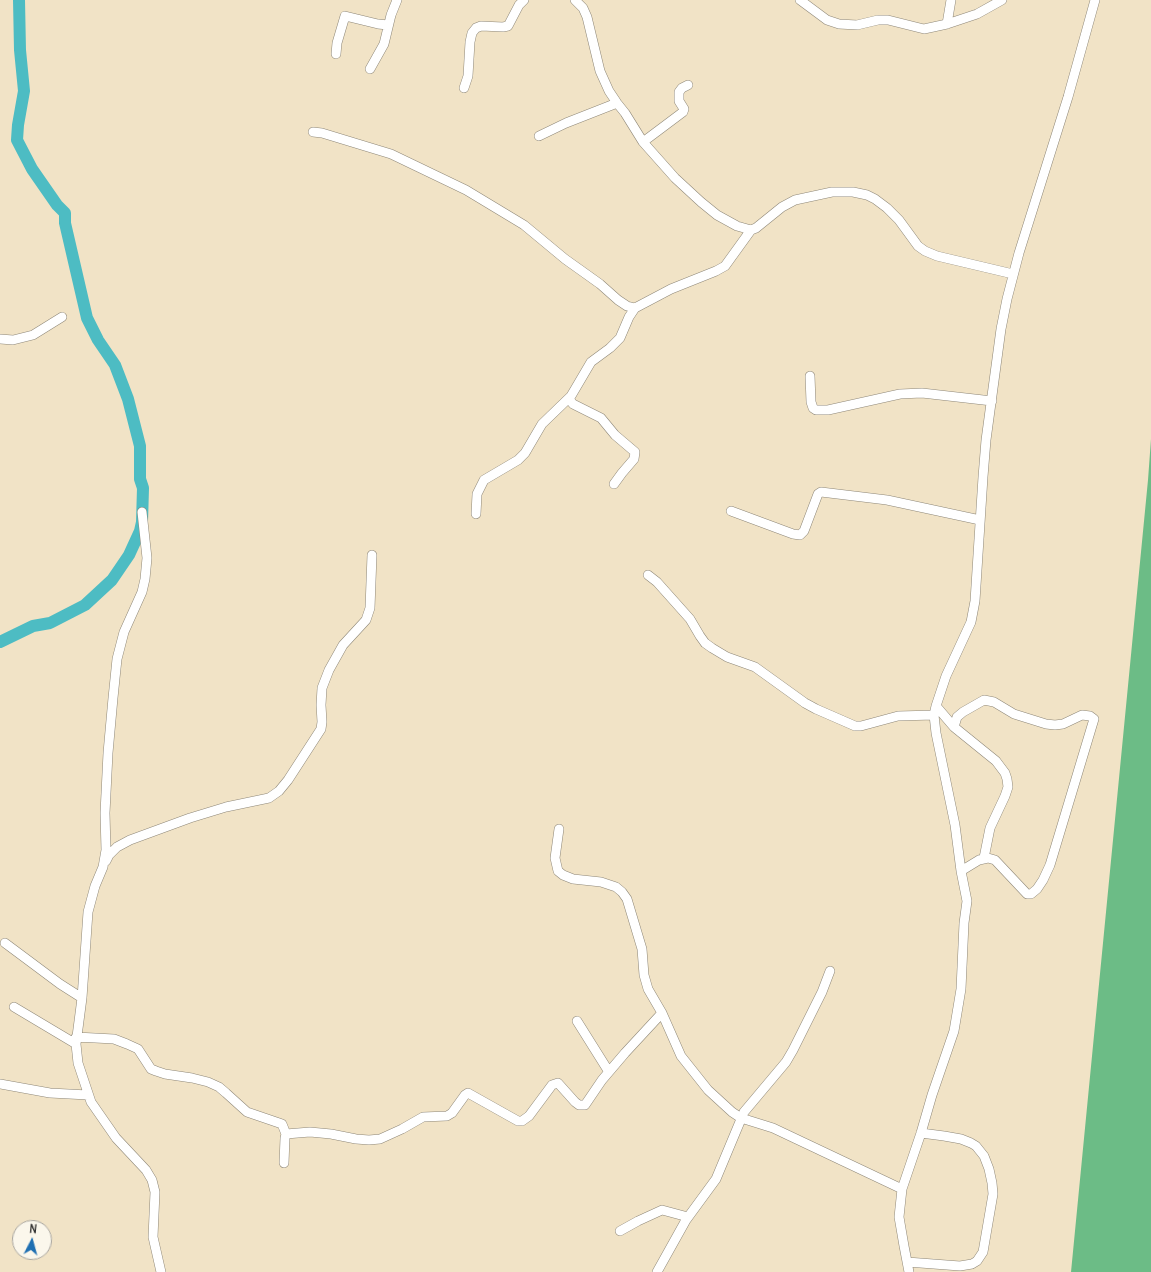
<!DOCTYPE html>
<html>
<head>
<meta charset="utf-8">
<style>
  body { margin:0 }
  #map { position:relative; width:1151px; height:1272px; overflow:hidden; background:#f1e3c6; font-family:Delius,sans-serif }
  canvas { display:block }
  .north { position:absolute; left:12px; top:1220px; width:40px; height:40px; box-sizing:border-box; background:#fbf7ec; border:1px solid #a8a59f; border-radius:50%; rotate:6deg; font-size:11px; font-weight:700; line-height:16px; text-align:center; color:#2b2b2b }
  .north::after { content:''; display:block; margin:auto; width:14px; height:18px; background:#1f6fb2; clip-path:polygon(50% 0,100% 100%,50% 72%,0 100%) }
</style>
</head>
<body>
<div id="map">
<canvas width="1151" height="1272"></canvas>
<div class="north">N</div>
</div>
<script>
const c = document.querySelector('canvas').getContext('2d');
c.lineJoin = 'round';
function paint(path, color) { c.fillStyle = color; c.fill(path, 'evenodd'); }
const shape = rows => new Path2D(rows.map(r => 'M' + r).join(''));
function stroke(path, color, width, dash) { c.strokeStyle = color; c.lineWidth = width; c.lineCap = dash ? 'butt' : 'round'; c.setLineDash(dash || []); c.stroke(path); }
paint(shape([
  [1151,439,1151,1272,1071,1272,1148,480]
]), '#6cbc86');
stroke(shape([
  [0,642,33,626,50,623,85,605,112,580,129,555,140,531,142,522,143,488,140,479,140,446,128,399,115,365,98,340,87,318,65,223,65,213,57,205,32,169,17,140,18,125,24,91,20,50,19,0]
]), '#4dbcc3', 12);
const minor = shape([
  [575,0,583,8,587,17,600,71,609,91,617,103,625,113,643,142,675,178,701,202,717,215,737,226,751,230,756,228,782,207,795,200,832,192,853,192,867,195,875,199,887,208,899,220,918,246,925,251,937,256,1013,274],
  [800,0,827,20,839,24,857,25,878,20,888,20,924,29,947,24,977,14,1002,0],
  [947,24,951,0],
  [336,54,337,43,345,16,378,24,388,25],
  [370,69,384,44,391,15,397,0],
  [464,88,468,76,470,42,472,33,476,28,481,26,503,27,508,26,519,5,524,0],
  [313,132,322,133,391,154,466,190,524,225,565,259,600,284,618,300,627,306,635,308],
  [539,136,566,123,617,103],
  [643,142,683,112,684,109,679,101,679,92,682,88,688,85],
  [0,339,13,340,33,335,62,317],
  [810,376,811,402,813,408,816,410,828,410,900,394,922,393,992,401],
  [569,399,573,404,601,418,615,435,635,452,634,459,622,473,614,484],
  [731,511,793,534,800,535,804,531,818,494,821,492,887,500,980,520],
  [142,512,147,558,145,579,142,592,124,632,117,659,113,698,108,753,105,813,106,850,103,867,95,886,88,912,82,998,76,1044,78,1063,91,1102,116,1138,146,1170,152,1180,155,1192,153,1237,161,1272],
  [476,514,477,494,484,480,518,460,525,453,542,424,571,396,591,362,610,348,620,338,629,317,635,308,671,289,716,271,725,266,751,230],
  [648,575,657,582,690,619,700,636,705,643,712,648,727,657,755,667,805,703,816,709,855,726,861,726,898,716,934,715],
  [936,706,954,727,996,761,1005,773,1007,779,1008,787,1005,796,990,828,984,858],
  [954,727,957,717,963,712,984,700,994,702,1014,714,1046,724,1055,725,1063,724,1082,715,1090,716,1094,719,1050,865,1043,880,1037,889,1031,894,1027,894,995,860,988,858,979,860,961,871],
  [559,829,555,858,558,871,563,875,573,879,601,882,616,887,622,892,627,899,642,949,644,975,648,989,662,1013,681,1056,708,1090,732,1112,741,1118,773,1128,902,1189],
  [106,861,109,855,117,847,130,840,190,818,226,807,269,798,279,791,288,780,321,729,322,722,321,705,322,688,329,670,343,645,366,620,370,608,372,555],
  [5,943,60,984,82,998],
  [14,1007,76,1044],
  [577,1021,609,1072],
  [76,1037,114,1039,127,1044,138,1049,151,1069,156,1071,165,1074,192,1078,208,1082,219,1087,226,1093,247,1112,282,1124,286,1134,285,1138,284,1163],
  [0,1084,50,1093,88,1095],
  [286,1134,310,1132,331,1134,356,1139,369,1140,380,1139,402,1129,423,1117,447,1116,452,1113,465,1095,468,1093,509,1116,518,1121,522,1121,529,1116,552,1085,558,1083,575,1102,579,1105,585,1105,602,1080,625,1053,662,1013],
  [620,1231,638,1221,662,1210,688,1217],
  [907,1262,960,1266,972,1264,977,1261,983,1252,993,1194,992,1183,989,1169,984,1156,976,1146,971,1143,961,1139,944,1136,921,1133],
  [657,1272,686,1220,716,1179,744,1112,786,1062,793,1050,822,992,830,971],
  [909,1272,904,1246,899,1217,902,1189,921,1133,932,1095,954,1031,961,989,964,923,967,901,961,871,955,825,936,733,934,715,936,706,946,676,971,622,975,601,983,477,986,440,1001,329,1007,299,1019,253,1068,97,1095,0]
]);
stroke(minor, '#8e8778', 10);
stroke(minor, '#fff', 9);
</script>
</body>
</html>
